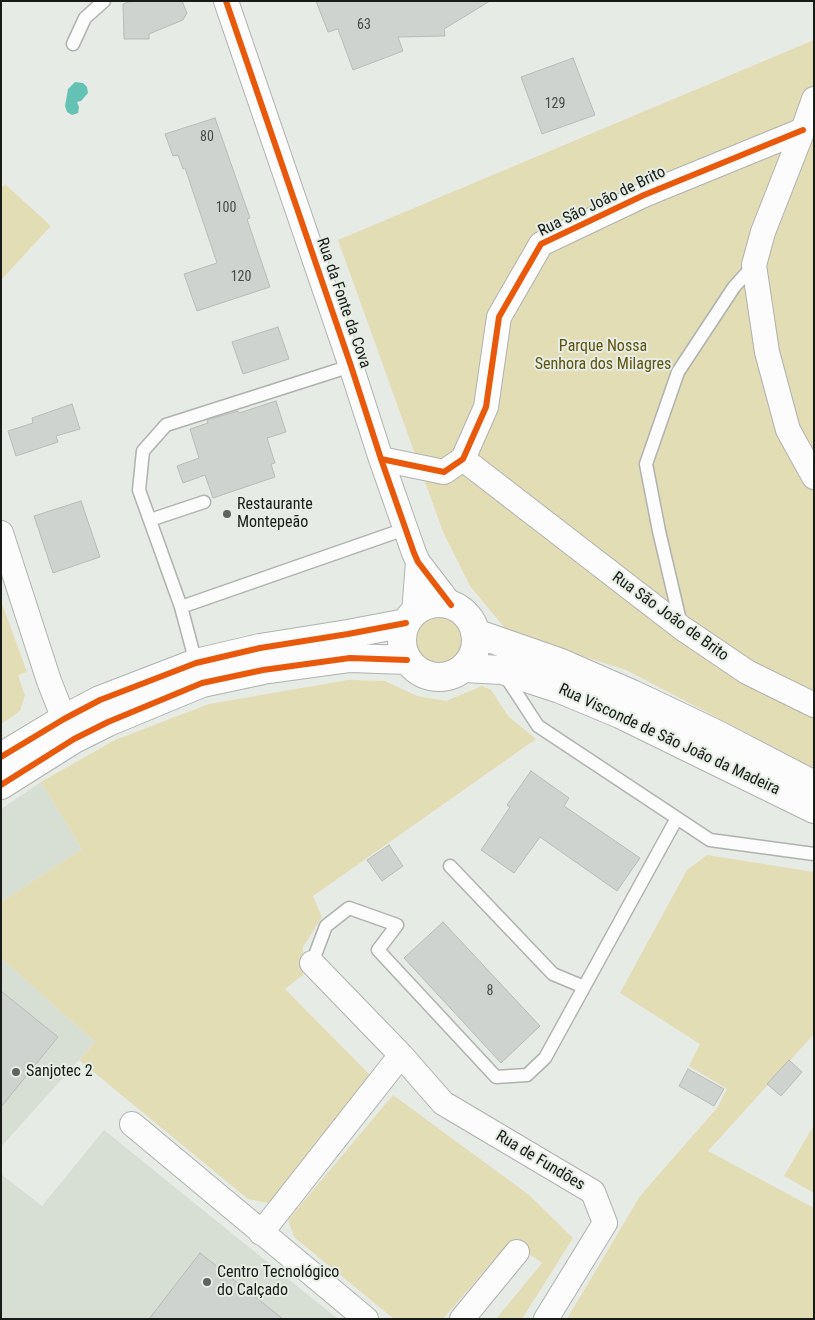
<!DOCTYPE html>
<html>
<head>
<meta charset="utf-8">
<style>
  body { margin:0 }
  #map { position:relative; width:815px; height:1320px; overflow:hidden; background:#e7ebe6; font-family:"Roboto Condensed",sans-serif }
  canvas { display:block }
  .frame { position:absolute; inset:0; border:2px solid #181b18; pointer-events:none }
</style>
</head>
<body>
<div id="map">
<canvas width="815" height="1320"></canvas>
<div class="frame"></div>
</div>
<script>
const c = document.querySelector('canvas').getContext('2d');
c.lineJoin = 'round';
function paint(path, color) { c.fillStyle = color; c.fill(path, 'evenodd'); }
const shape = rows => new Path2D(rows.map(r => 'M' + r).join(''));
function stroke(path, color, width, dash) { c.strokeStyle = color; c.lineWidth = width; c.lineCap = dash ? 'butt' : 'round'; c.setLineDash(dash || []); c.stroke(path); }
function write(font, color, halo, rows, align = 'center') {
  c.font = font + ' "Roboto Condensed",sans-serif'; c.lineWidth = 4; c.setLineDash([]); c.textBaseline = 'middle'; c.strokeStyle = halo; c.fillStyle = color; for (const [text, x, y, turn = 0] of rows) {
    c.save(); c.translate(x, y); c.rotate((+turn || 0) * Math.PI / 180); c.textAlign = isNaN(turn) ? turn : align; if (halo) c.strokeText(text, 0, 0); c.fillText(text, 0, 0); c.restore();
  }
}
paint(shape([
  [41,782,82,849,1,902,1,809],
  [1,958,95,1042,1,1147],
  [104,1130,338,1319,1,1319,1,1174,42,1206]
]), '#d7dfd5');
paint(shape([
  [814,40,814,768,626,670,509,633,470,586,443,532,338,240],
  [5,184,51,226,1,280,1,189],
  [1,601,27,672,18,675,25,695,20,711,1,724],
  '415 640a24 24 0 1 1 48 0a24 24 0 1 1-48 0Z',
  [348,680,385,681,417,696,446,701,482,686,491,690,508,716,536,739,313,896,322,917,303,947,303,975,285,989,370,1075,269,1203,248,1199,79,1060,95,1042,1,958,1,902,82,849,41,782,115,740,209,704],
  [707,855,814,872,814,1034,708,1151,814,1208,814,1319,567,1319,640,1196,717,1108,727,1089,689,1066,700,1044,620,993,687,870],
  [393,1095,529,1195,573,1238,522,1319,496,1319,542,1263,510,1241,443,1319,394,1319,294,1237,288,1220],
  [814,1125,814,1193,784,1176]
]), '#e2ddb4');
paint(shape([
  [75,82,83,83,87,87,88,93,81,101,77,102,79,107,78,113,72,115,67,112,65,106,68,89]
]), '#64c2b4');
const building = shape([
  [131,1,182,1,187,13,183,20,149,34,149,39,124,39,123,4,131,1],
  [316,1,490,1,444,29,445,36,398,37,403,51,353,70,338,29,328,32,316,1],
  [573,58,595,115,542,134,521,77,573,58],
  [215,118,250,218,247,219,270,287,197,311,184,274,217,263,185,168,183,169,178,155,173,156,165,134,215,118],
  [278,327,289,359,243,374,232,342,278,327],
  [276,401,286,432,267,438,275,463,271,464,275,477,213,498,205,475,183,483,177,466,199,458,190,429,208,423,207,420,238,411,239,413,276,401],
  [72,404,80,429,56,436,58,442,16,456,8,431,33,423,32,418,72,404],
  [81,501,100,557,53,573,34,516,81,501],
  [531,771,569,798,564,806,640,858,617,891,540,837,514,873,481,850,510,807,507,805,531,771],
  [389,845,403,866,382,881,367,860,389,845],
  [443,922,540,1026,501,1063,404,958,443,922],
  [1,991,58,1037,1,1107,1,991],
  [789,1060,802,1072,781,1096,767,1084,789,1060],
  [688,1069,724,1089,714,1106,679,1086,688,1069],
  [200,1253,283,1319,149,1319,200,1253]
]);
paint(building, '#cfd3cf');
stroke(building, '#b8bcb9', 1);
const service = shape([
  [73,44,85,18,104,1],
  [150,520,204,502],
  [181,607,139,490,143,451,166,425,351,366],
  [681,625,659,531,646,464,678,372,734,287,754,265],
  [196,663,181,607,405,529],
  [504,674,538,726,710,840,814,854],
  [450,866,553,974,584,987],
  [312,963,326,926,349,908,397,925,378,950,496,1077,527,1075,545,1058,677,818]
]);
const minor = shape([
  [226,1,351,366,381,459,414,553,418,562,451,605],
  [814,99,803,130,763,232,754,265,767,352,788,430,814,477],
  [381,459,444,472,463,459,486,407,499,317,541,244,644,195,803,130],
  [463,459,682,628,747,672,814,705],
  [1,533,49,681,64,719],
  [414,613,418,562],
  [312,963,401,1055,443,1103,593,1192,605,1223,546,1319],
  [132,1124,366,1319],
  [261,1233,401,1055],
  [462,1319,517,1252]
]);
const secondary = shape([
  '402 640a37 37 0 1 1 74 0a37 37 0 1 1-74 0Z',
  [475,633,561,663,632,694,716,734,814,785],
  [464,668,502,670,560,689,620,714,814,809],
  [1,757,64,719,100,700,196,663,260,648,348,634,406,623],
  [1,785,74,739,108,722,202,683,263,670,350,658,407,660]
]);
stroke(service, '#afb2af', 15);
stroke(minor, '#afb2af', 26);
stroke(secondary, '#afb2af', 30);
stroke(service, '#fbfcfb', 12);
stroke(minor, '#fbfcfb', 24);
stroke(secondary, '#fbfcfb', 28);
stroke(shape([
  [226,1,351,366,381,459,414,553,418,562,451,605],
  [381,459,444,472,463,459,486,407,499,317,541,244,644,195,803,130],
  [1,757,64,719,100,700,196,663,260,648,348,634,406,623],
  [1,785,74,739,108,722,202,683,263,670,350,658,407,660]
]), '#e8590c', 6);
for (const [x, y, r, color] of [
  [227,514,5,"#606460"],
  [16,1072,5,"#606460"],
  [207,1282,5,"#606460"]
]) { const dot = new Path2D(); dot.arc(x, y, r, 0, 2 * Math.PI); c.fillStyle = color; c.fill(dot); stroke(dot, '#e6ede4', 2); }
write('14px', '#474a47', null, [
  ["63",364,25],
  ["129",555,104],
  ["80",207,137],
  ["100",226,208],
  ["120",241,277],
  ["8",490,991]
]);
write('16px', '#181b18', '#e6ede4', [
  ["Rua São João de Brito",602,202,-26],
  ["Rua da Fonte da Cova",343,303,71],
  ["Rua São João de Brito",670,617,36],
  ["Rua Visconde de São João da Madeira",669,740,25],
  ["Rua de Fundões",540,1161,31]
]);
write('16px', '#5f530d', '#e6ede4', [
  ["Parque Nossa",603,347],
  ["Senhora dos Milagres",603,365]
]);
write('16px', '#181b18', '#e6ede4', [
  ["Restaurante",237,505],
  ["Montepeão",237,523],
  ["Sanjotec 2",26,1072],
  ["Centro Tecnológico",217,1273],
  ["do Calçado",217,1291]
], 'left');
</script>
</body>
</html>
